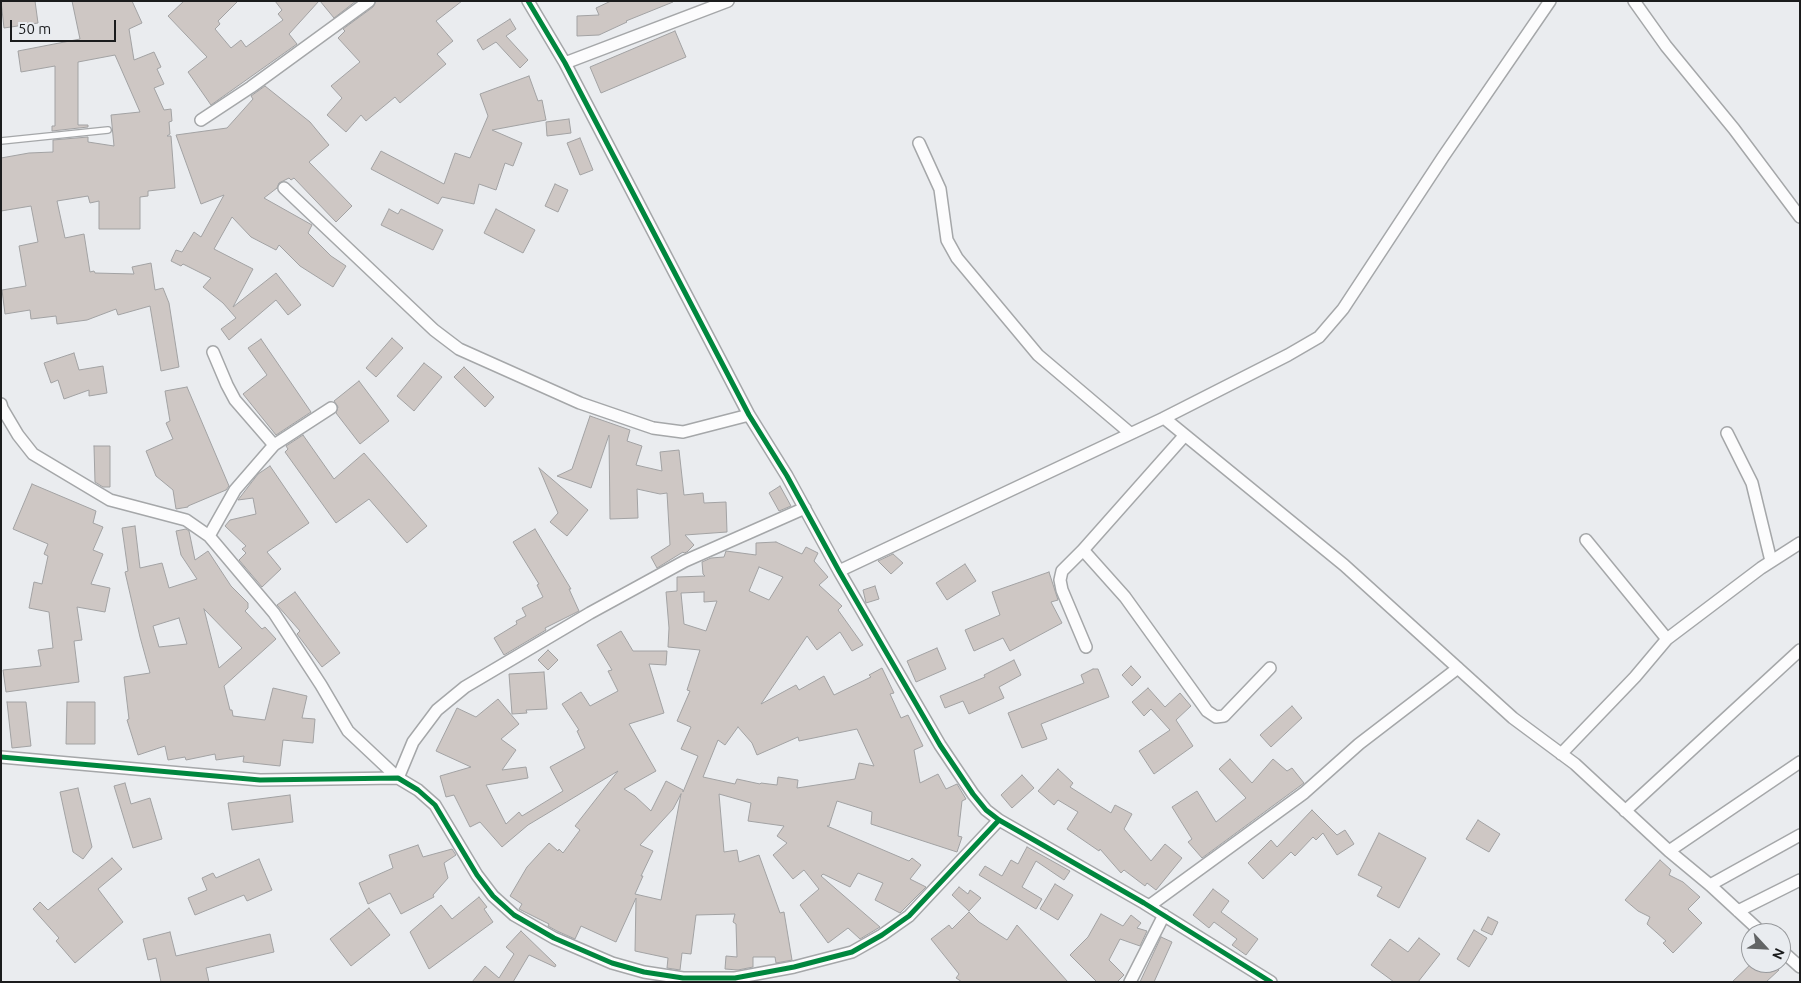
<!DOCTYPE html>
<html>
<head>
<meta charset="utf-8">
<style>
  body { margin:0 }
  #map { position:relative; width:1801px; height:983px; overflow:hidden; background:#eaecef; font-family:Ubuntu,sans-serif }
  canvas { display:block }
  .frame { position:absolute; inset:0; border:2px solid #1b1c1d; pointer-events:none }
  .north { position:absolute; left:1741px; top:923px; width:50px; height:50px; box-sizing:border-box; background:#e9ecf0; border:1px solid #97999c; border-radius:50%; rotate:115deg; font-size:14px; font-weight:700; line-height:20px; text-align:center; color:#1b1c1d }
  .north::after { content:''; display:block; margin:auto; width:18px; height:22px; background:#636566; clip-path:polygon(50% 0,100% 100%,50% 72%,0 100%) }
  .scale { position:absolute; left:10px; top:20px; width:106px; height:22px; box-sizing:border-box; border:2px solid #1b1c1d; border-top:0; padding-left:6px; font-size:15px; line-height:18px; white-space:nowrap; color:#1b1c1d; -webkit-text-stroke:4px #e9ecf0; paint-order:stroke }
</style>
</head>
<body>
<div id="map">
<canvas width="1801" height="983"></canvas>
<div class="frame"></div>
<div class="north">N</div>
<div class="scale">50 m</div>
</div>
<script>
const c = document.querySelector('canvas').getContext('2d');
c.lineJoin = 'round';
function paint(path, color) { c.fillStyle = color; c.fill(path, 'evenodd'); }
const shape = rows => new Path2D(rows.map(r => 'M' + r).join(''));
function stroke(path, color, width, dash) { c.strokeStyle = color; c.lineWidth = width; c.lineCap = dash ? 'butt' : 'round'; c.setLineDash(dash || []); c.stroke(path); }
const building = shape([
  [1,1,35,1,38,23,4,28,1,1],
  [72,1,132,1,142,23,129,29,134,60,154,52,161,67,157,69,164,84,154,88,164,110,171,109,172,121,169,122,170,134,167,136,171,136,175,188,148,191,148,196,140,197,140,229,99,229,99,201,90,203,88,196,57,201,65,238,84,234,90,272,94,271,95,273,134,274,132,267,151,263,155,290,163,288,169,303,179,367,161,371,150,306,118,315,116,309,87,320,57,324,56,316,31,319,30,310,5,314,2,290,26,286,19,246,38,242,31,206,1,211,1,158,29,153,53,152,53,140,88,137,88,142,114,146,111,115,140,112,115,55,78,62,78,125,88,125,88,127,52,131,52,126,55,126,55,66,21,72,18,51,80,39,72,1],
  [184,1,238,1,218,21,220,24,215,29,231,48,241,40,246,47,283,20,278,14,282,10,275,1,319,1,289,34,297,44,211,105,188,72,207,57,168,16,184,1],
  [320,1,356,1,334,18,320,1],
  [376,1,462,1,436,21,453,41,437,54,446,64,400,103,395,97,366,121,361,115,346,132,327,115,342,98,331,86,360,62,338,38,345,31,343,29,373,7,376,1],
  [611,1,673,1,673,2,626,21,627,22,599,35,577,36,577,16,599,15,596,8,611,1],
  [510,19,516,29,506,36,528,60,520,68,496,42,483,50,477,40,510,19],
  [675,31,686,57,601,93,590,67,675,31],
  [529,76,538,101,542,100,546,120,492,130,522,143,513,166,505,163,496,190,479,184,474,204,442,197,438,204,371,169,381,151,444,184,455,153,470,158,488,116,480,94,529,76],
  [265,86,310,122,329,145,309,162,352,206,336,222,294,178,291,180,289,178,279,183,277,188,264,198,312,225,308,233,331,256,346,266,333,287,300,266,279,245,276,250,251,237,232,217,214,249,253,269,233,307,276,273,301,305,288,315,276,300,229,340,221,329,236,318,223,303,203,287,211,278,183,264,181,266,171,261,176,250,182,252,194,232,201,237,224,195,201,204,176,135,227,128,253,99,251,96,265,86],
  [569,119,571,133,547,136,546,122,569,119],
  [580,138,593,170,580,175,567,143,580,138],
  [555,184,568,190,558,212,545,206,555,184],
  [389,209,398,214,401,209,443,230,433,250,381,225,389,209],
  [496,209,535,230,523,253,484,233,496,209],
  [392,338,403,348,376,377,366,368,392,338],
  [261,339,311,412,276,435,243,394,267,375,248,348,261,339],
  [74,353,79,370,103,366,107,393,89,396,89,390,64,399,58,380,51,383,44,363,74,353],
  [424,363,442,377,414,411,397,396,424,363],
  [464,367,494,397,485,407,454,377,464,367],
  [359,381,389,421,360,444,336,413,338,407,334,401,359,381],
  [187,387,229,486,226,490,188,506,188,507,176,509,173,490,156,476,146,451,173,439,166,423,170,421,165,391,187,387],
  [590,416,630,430,627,441,642,446,636,465,662,471,660,452,679,450,684,495,703,493,704,503,726,502,727,532,685,535,694,545,687,552,684,553,683,552,657,568,651,557,670,545,667,493,660,494,637,489,638,518,610,519,609,435,591,488,557,476,572,469,590,416],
  [303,435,334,479,364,453,427,526,407,543,369,499,336,523,285,452,288,449,286,446,303,435],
  [94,446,110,446,110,487,103,487,95,482,94,446],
  [270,466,309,523,267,552,281,569,262,587,239,560,246,553,242,549,246,546,225,526,230,520,256,514,253,498,238,500,258,474,270,466],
  [539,468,588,510,567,536,550,522,558,513,539,468],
  [32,484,96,511,93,523,103,527,93,550,103,554,91,584,110,588,105,612,77,607,82,640,74,641,79,682,6,692,3,670,41,666,38,650,53,648,49,612,29,608,34,582,42,584,48,556,44,554,48,544,13,529,32,484],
  [780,486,791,506,779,511,769,493,780,486],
  [135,526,140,568,162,563,169,588,197,579,181,555,176,531,186,529,189,531,195,560,208,551,231,586,248,603,248,608,245,611,262,629,265,627,276,639,224,686,230,710,232,710,233,716,265,720,273,688,307,696,302,718,315,719,313,743,283,740,280,766,243,762,244,756,216,760,215,754,186,760,185,757,168,760,165,746,138,755,127,720,129,719,124,677,150,673,140,637,125,572,128,571,122,528,135,526],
  [204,609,242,648,219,668,204,609],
  [179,618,187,644,159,647,153,626,179,618],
  [535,529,571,589,569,589,579,611,545,628,546,630,504,655,494,638,517,624,516,621,526,616,522,608,543,597,537,585,539,584,513,542,535,529],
  [776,542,802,554,806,547,818,553,814,561,828,577,819,585,842,606,838,610,863,645,852,651,840,632,817,650,807,636,761,704,796,685,799,690,824,676,834,695,871,677,869,675,882,668,894,693,890,694,901,718,908,715,923,746,914,750,920,783,938,774,946,789,957,784,966,799,962,801,958,836,962,837,957,852,871,824,872,812,837,801,829,826,827,826,909,861,912,858,921,865,910,879,926,887,900,913,875,900,883,883,858,873,850,887,823,874,821,876,880,927,860,939,848,928,828,943,800,905,819,889,804,870,793,879,773,855,787,843,777,836,784,826,748,821,751,803,719,794,724,852,737,850,739,862,759,855,780,913,784,912,792,960,776,963,775,957,753,957,753,967,738,970,725,969,726,956,737,957,736,924,733,922,735,914,696,915,691,954,682,953,680,970,667,968,668,958,635,951,636,898,616,942,581,926,575,939,557,931,548,926,549,924,519,909,522,904,510,896,527,867,549,843,558,851,559,849,563,853,580,830,575,826,618,771,528,825,502,847,480,822,470,827,454,795,446,797,440,776,471,767,436,751,457,708,476,717,498,699,519,724,501,739,516,750,502,770,526,767,528,778,486,785,506,824,519,812,522,816,563,791,550,767,585,748,577,731,579,730,562,704,581,692,590,706,618,691,608,671,612,670,597,645,621,631,633,651,667,651,666,665,649,664,664,713,629,724,656,771,624,789,635,796,651,811,666,781,683,790,683,792,698,756,681,749,691,727,677,721,690,691,687,690,700,650,668,647,669,628,666,592,677,591,677,577,705,576,703,574,702,562,711,558,724,557,726,551,756,555,756,543,776,542],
  [759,567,783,577,769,600,749,591,759,567],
  [704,592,704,602,717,601,706,631,684,624,681,593,704,592],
  [738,727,752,743,757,755,798,737,799,741,857,729,874,766,859,763,855,779,797,788,798,780,778,777,777,785,761,783,760,784,737,779,735,784,703,777,718,740,725,745,738,727],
  [681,794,661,900,635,894,643,876,641,876,653,851,640,845,673,809,681,794],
  [893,554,903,563,891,574,878,561,893,554],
  [965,564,976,581,947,600,936,583,965,564],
  [1049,572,1058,600,1051,602,1062,623,1010,651,1003,638,974,651,965,630,1000,615,992,592,1049,572],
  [875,586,879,599,866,603,863,590,875,586],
  [295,592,340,653,322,667,297,634,300,631,277,605,295,592],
  [937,648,946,669,916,682,907,661,937,648],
  [548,650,558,660,548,670,538,660,548,650],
  [1014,660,1021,675,999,687,1004,698,969,714,963,701,945,708,940,696,985,677,984,675,1014,660],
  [1131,666,1141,677,1132,686,1122,675,1131,666],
  [1093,669,1098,669,1109,697,1041,724,1047,739,1022,748,1008,713,1084,683,1081,675,1093,669],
  [544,672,547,709,526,710,527,713,512,714,509,674,544,672],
  [1148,688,1165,707,1180,693,1191,706,1176,720,1193,746,1154,774,1139,751,1170,730,1151,709,1144,716,1132,702,1148,688],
  [7,702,26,702,31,746,12,748,7,702],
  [67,702,95,702,95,744,66,744,67,702],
  [1292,706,1302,718,1271,747,1260,735,1292,706],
  [1230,759,1252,783,1273,759,1287,771,1292,768,1304,783,1202,858,1188,842,1192,839,1172,807,1197,791,1216,822,1246,798,1219,769,1230,759],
  [1058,769,1073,783,1070,787,1111,813,1115,805,1132,814,1124,829,1151,861,1165,844,1182,858,1156,890,1147,883,1145,886,1124,870,1121,873,1100,849,1099,851,1067,829,1078,812,1058,800,1054,805,1038,791,1058,769],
  [1022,775,1034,788,1012,808,1001,795,1022,775],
  [125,783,131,804,150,798,162,839,133,848,114,786,125,783],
  [78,788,92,847,83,859,73,852,60,792,78,788],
  [290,795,293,822,232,830,228,803,290,795],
  [1312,810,1337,835,1345,830,1354,844,1337,855,1323,833,1316,840,1313,837,1295,856,1291,852,1263,879,1248,863,1271,840,1277,847,1312,810],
  [1478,820,1500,834,1489,852,1466,839,1478,820],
  [1379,833,1426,858,1399,908,1377,896,1382,887,1358,875,1379,833],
  [418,845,423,857,452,849,456,855,444,863,448,878,433,895,434,897,401,914,390,893,368,904,359,883,393,868,389,855,418,845],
  [1027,847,1070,871,1064,880,1036,861,1022,887,1042,899,1036,909,979,875,985,866,1002,876,1011,860,1018,864,1027,847],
  [112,858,122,869,98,889,123,922,75,963,56,941,59,938,33,909,40,902,48,910,112,858],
  [259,859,272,890,247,901,244,895,195,915,188,898,207,890,202,878,213,873,216,878,259,859],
  [1660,860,1671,870,1669,875,1683,882,1700,897,1688,909,1702,923,1673,953,1663,943,1666,941,1647,924,1650,917,1638,911,1625,900,1660,860],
  [1055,884,1073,895,1058,920,1040,909,1055,884],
  [959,887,968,894,970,890,981,898,969,911,952,895,959,887],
  [1213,889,1229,901,1221,912,1258,939,1246,955,1232,945,1237,939,1214,922,1209,928,1193,915,1213,889],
  [479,897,487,907,484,909,493,922,429,969,410,932,441,905,452,919,479,897],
  [369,908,390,935,351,966,330,939,369,908],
  [969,912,979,922,1007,940,1017,925,1068,982,962,982,956,978,959,974,931,939,949,925,952,929,969,912],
  [1101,914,1123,926,1131,915,1141,923,1137,928,1147,931,1140,946,1120,939,1109,960,1124,975,1117,982,1097,982,1070,955,1088,937,1101,914],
  [1488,917,1498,922,1492,935,1481,930,1488,917],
  [1474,930,1487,938,1469,967,1457,959,1474,930],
  [521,931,556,965,555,967,529,955,513,982,472,982,485,966,499,978,514,954,506,947,521,931],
  [170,932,176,956,270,934,274,952,206,968,209,982,161,982,156,958,148,960,143,939,170,932],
  [1161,937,1172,942,1154,982,1140,982,1161,937],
  [1419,938,1440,954,1418,982,1394,982,1371,965,1390,939,1408,952,1419,938],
  [1752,963,1773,963,1779,970,1766,982,1732,982,1752,963]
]);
paint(building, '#cec7c4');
stroke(building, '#a2a2a3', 1);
const service = shape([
  [1,141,108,130]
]);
const minor = shape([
  [528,1,565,63,749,415,787,476,839,571,940,745,973,794,986,810,999,820,1144,903,1271,982],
  [1634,1,1666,46,1734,129,1800,217],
  [565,63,728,1],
  [201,120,251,87,369,1],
  [919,143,940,189,947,240,957,258,1038,355,1130,433],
  [284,188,434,330,459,349,580,403,653,428,683,432,749,415],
  [213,352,227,385,235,400,274,445],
  [1,404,2,408,18,435,33,454,110,500,186,520,209,536,274,613,321,685,348,731,398,778,413,742,437,710,465,687,590,613,685,561,805,508],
  [1164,418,1344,565,1513,718,1575,764,1669,851,1710,885,1762,933],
  [1727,433,1752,483,1771,561],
  [1185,435,1083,550,1125,597,1207,711,1216,717,1224,716,1270,668],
  [209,536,235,490,274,445,331,408],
  [1586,540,1667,639],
  [1083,550,1062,571,1060,580,1062,590,1086,647],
  [839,571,1164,418,1288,355,1319,337,1343,309,1443,157,1550,1],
  [1561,754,1635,677,1667,639,1761,568,1800,543],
  [1,757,260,780,398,778,418,790,435,805,477,875,493,896,514,915,554,938,612,963,644,972,683,978,735,978,794,967,852,952,882,935,909,916,999,820],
  [1625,811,1800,650],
  [1669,851,1800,762],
  [1710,885,1800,835],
  [1149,906,1304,793,1359,744,1458,668],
  [1738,911,1800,880],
  [1781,950,1800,967],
  [1130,982,1164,915]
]);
stroke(service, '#a5a7a9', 8);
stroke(minor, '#a5a7a9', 14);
stroke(service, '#fcfcfd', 5.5);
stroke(minor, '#fcfcfd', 11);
stroke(shape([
  [528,1,565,63,749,415,787,476,839,571,940,745,973,794,986,810,999,820,1144,903,1271,982],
  [1,757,260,780,398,778,418,790,435,805,477,875,493,896,514,915,554,938,612,963,644,972,683,978,735,978,794,967,852,952,882,935,909,916,999,820]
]), '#00873e', 5);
</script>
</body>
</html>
